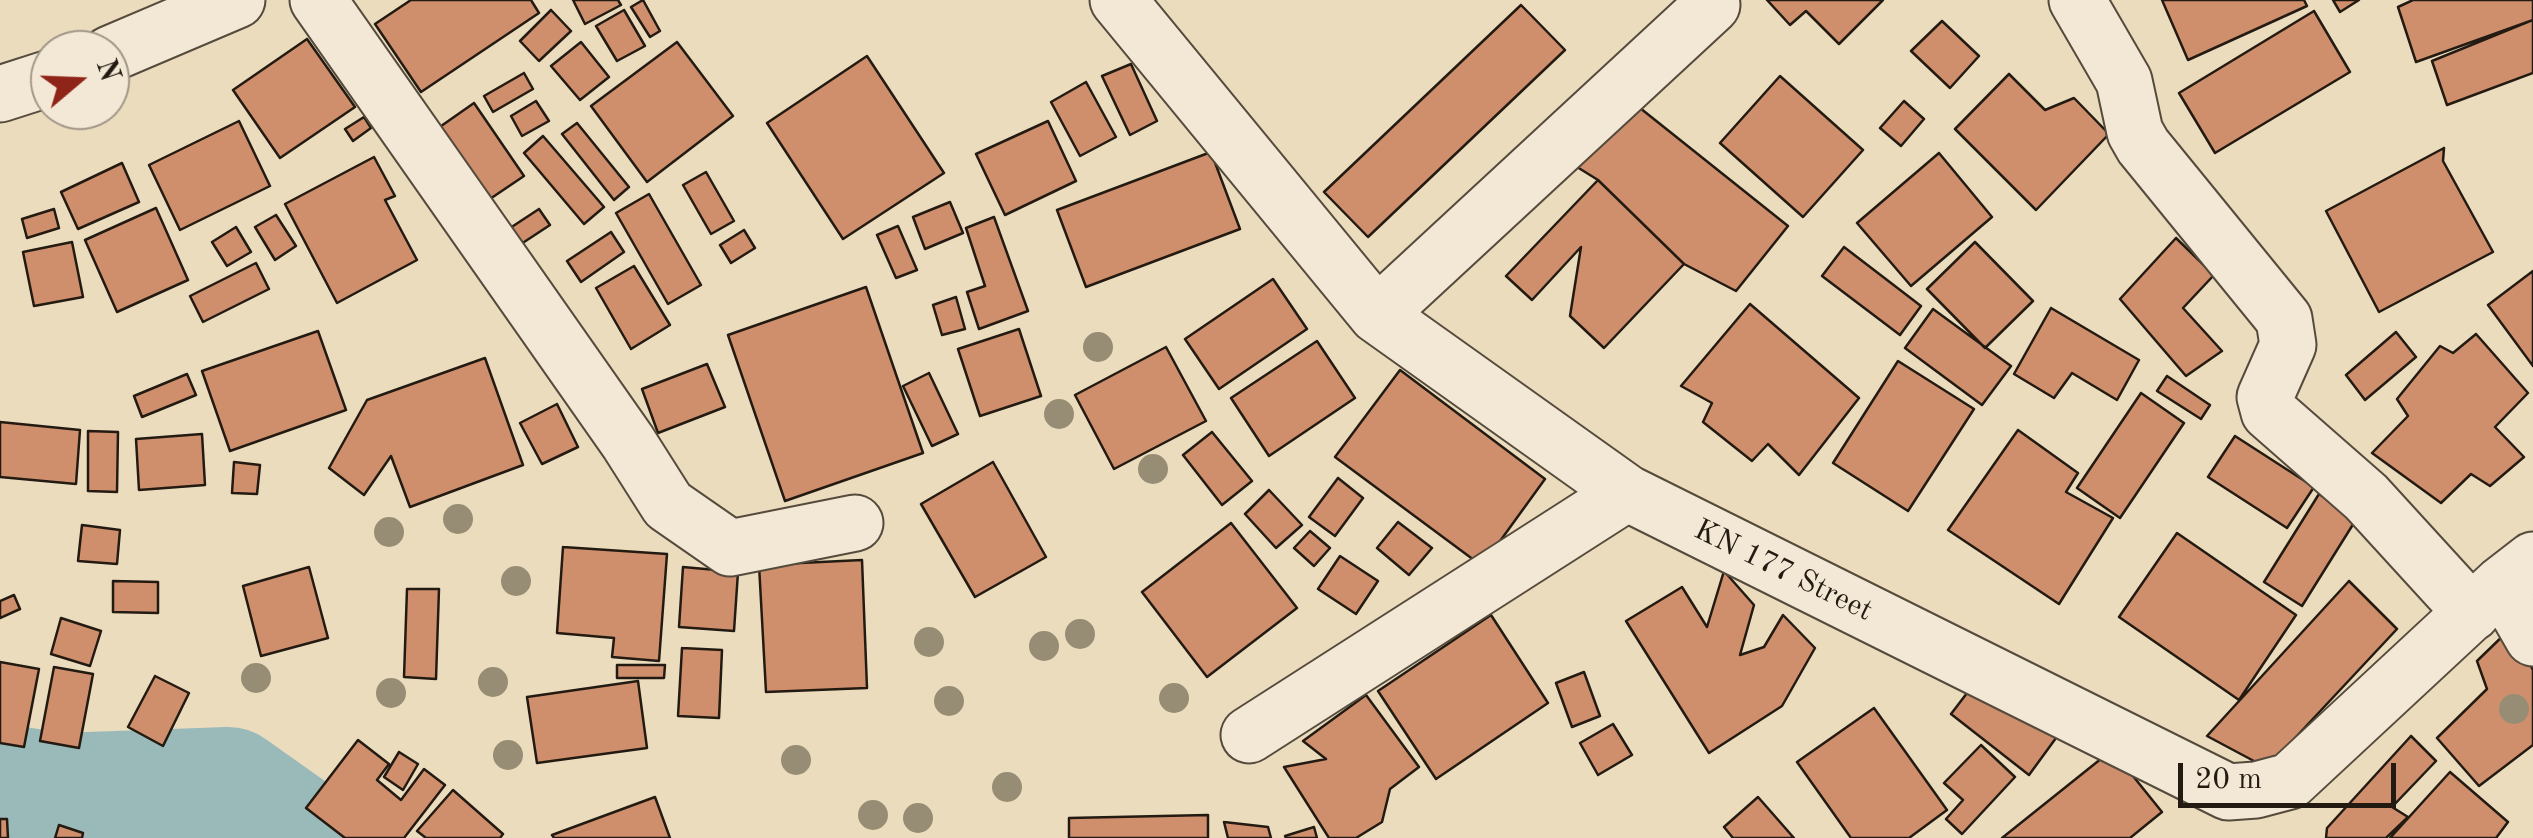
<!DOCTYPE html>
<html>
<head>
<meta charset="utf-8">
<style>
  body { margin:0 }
  #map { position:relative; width:2533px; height:838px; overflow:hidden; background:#ecdcbe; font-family:"Old Standard TT",serif }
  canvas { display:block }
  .north { position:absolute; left:30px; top:30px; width:100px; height:100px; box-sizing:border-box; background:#f3e8d5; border:2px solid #a09687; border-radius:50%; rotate:71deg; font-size:28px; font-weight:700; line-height:40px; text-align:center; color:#231b12 }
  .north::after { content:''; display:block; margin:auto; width:35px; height:45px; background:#8f2418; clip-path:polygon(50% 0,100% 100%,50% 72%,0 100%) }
  .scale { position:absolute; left:2178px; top:763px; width:218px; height:45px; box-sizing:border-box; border:5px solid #231b12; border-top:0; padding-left:12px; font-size:30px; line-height:35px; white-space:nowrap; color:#231b12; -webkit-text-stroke:8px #f3e8d5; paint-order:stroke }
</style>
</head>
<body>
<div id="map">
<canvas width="2533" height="838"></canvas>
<div class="north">N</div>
<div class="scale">20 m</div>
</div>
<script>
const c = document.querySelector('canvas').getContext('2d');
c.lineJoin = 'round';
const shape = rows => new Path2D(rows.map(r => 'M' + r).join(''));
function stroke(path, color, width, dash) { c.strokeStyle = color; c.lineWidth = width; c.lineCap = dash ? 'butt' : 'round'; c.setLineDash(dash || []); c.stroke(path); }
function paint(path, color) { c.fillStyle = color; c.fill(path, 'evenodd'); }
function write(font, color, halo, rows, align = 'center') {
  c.font = font + ' "Old Standard TT",serif'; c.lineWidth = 10; c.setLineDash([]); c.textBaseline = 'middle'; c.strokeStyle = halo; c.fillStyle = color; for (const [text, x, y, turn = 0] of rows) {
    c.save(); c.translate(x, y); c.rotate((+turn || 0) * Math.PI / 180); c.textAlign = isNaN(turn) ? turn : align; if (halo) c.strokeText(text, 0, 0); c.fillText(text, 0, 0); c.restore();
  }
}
stroke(shape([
  [0,789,62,798,228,792,293,838]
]), '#9abab9', 130);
const building = shape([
  [411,0,531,0,539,13,421,92,375,24,411,0],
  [573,0,618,0,621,5,585,24,573,0],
  [643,0,660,31,650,37,631,7,643,0],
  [1767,0,1883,0,1839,44,1806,11,1790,25,1767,0],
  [2162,0,2304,0,2307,6,2188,60,2162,0],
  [2333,0,2359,0,2340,12,2333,0],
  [2413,0,2533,0,2533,20,2416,62,2398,7,2413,0],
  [1521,5,1565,50,1368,237,1324,192,1521,5],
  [551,10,571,31,539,61,520,41,551,10],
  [624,10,645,46,617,61,596,26,624,10],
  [2314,11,2350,72,2215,153,2179,93,2314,11],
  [2533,20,2533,73,2447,105,2432,61,2533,20],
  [1942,21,1979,56,1950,88,1911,51,1942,21],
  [307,39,355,107,280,158,233,90,307,39],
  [581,42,609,77,580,100,551,66,581,42],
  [677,42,733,116,647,182,591,106,677,42],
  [867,56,944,173,843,239,767,123,867,56],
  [1131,64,1157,121,1130,135,1102,76,1131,64],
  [524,73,533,89,493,112,484,96,524,73],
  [2009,74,2045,110,2074,98,2109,134,2036,210,1955,129,2009,74],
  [1780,76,1863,150,1803,217,1720,143,1780,76],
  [1086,82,1116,137,1080,156,1051,102,1086,82],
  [536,101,549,121,522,136,511,116,536,101],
  [1904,101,1924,119,1901,146,1880,128,1904,101],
  [474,103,524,176,484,203,434,131,474,103],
  [1635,104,1788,226,1736,291,1684,264,1598,180,1569,162,1635,104],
  [364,117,371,128,353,141,345,129,364,117],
  [239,121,270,186,180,230,149,165,239,121],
  [1048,121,1076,181,1005,215,976,154,1048,121],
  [577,123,629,187,614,200,562,134,577,123],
  [543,136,604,207,584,224,524,153,543,136],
  [2444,148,2443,161,2493,252,2379,312,2326,211,2444,148],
  [1211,152,1240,229,1086,287,1057,210,1211,152],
  [1939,153,1992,217,1911,286,1857,223,1939,153],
  [374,157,395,196,385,200,417,260,337,303,285,204,374,157],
  [122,163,139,202,78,229,61,192,122,163],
  [706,172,734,221,711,234,683,185,706,172],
  [1598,180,1684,264,1604,348,1570,316,1581,247,1532,300,1506,276,1598,180],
  [649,194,701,285,668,304,616,213,649,194],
  [950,202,963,233,925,249,913,217,950,202],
  [156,208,188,280,117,312,85,240,156,208],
  [54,209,59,228,27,238,22,219,54,209],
  [539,209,550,225,515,248,504,232,539,209],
  [276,215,296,246,275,260,255,227,276,215],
  [994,217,1028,311,979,329,967,292,985,286,966,228,994,217],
  [898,226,917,270,896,278,877,235,898,226],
  [236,227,251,252,227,266,212,242,236,227],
  [744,230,755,248,731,263,720,245,744,230],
  [611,232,624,252,581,282,567,261,611,232],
  [2176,238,2214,275,2183,308,2222,351,2186,376,2120,299,2176,238],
  [72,242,83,297,34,306,23,252,72,242],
  [1975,242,2033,301,1985,348,1927,289,1975,242],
  [1844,247,1921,306,1900,335,1822,276,1844,247],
  [256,263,269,289,203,322,190,296,256,263],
  [634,266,670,325,631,349,596,288,634,266],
  [2533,271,2533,366,2488,305,2533,271],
  [1273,279,1307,329,1219,389,1185,339,1273,279],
  [866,287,923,453,785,501,728,335,866,287],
  [956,297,965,329,942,335,933,305,956,297],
  [1750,304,1859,398,1799,475,1768,444,1752,461,1703,422,1712,403,1681,386,1750,304],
  [2051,308,2139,360,2117,400,2072,373,2054,398,2014,374,2051,308],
  [1933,309,2011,366,1982,405,1905,348,1933,309],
  [1019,329,1041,396,980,416,958,349,1019,329],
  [318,331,346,410,230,451,202,371,318,331],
  [2396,332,2416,357,2365,400,2346,375,2396,332],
  [2476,334,2528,393,2495,427,2524,457,2490,486,2471,474,2441,503,2372,453,2408,416,2397,399,2440,346,2453,353,2476,334],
  [1317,341,1355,398,1269,456,1231,398,1317,341],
  [1166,347,1206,421,1114,469,1075,395,1166,347],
  [485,358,523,465,410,507,391,456,364,495,329,468,367,400,485,358],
  [1898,361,1974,409,1908,511,1833,463,1898,361],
  [707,364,725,407,658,433,642,389,707,364],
  [1400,370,1545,479,1482,566,1335,457,1400,370],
  [929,373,958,434,932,446,903,386,929,373],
  [187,374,196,395,142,417,134,396,187,374],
  [2167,376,2210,405,2201,419,2157,391,2167,376],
  [2141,393,2184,423,2120,518,2077,488,2141,393],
  [557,404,578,447,542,464,520,423,557,404],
  [0,422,80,430,76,484,0,477,0,422],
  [2018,430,2078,473,2066,492,2113,518,2059,604,1948,530,2018,430],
  [88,431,118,432,117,492,88,491,88,431],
  [1212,432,1252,481,1222,505,1183,455,1212,432],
  [202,434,205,485,139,490,136,439,202,434],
  [2235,436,2314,487,2287,528,2208,477,2235,436],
  [234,462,260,465,257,494,232,493,234,462],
  [993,462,1046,557,975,597,921,504,993,462],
  [1338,478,1363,498,1335,536,1309,517,1338,478],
  [1269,490,1302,525,1276,548,1245,514,1269,490],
  [2319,494,2357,518,2302,606,2264,582,2319,494],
  [1398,522,1432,548,1409,575,1377,548,1398,522],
  [1231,523,1297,608,1207,677,1142,592,1231,523],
  [82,525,120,530,117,564,78,561,82,525],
  [1310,531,1330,548,1314,566,1294,548,1310,531],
  [2177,533,2296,615,2239,700,2119,617,2177,533],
  [563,547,667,554,659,661,612,657,614,638,557,633,563,547],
  [1340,556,1378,581,1356,614,1318,589,1340,556],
  [862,560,867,688,766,692,759,565,862,560],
  [309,567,328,638,261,656,243,586,309,567],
  [683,567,738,572,734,631,679,627,683,567],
  [1724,571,1754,605,1740,655,1764,647,1783,615,1815,648,1782,706,1709,753,1626,621,1682,587,1707,627,1724,571],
  [113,581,158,582,158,613,113,612,113,581],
  [2349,581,2397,629,2267,768,2207,736,2349,581],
  [407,589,439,589,436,679,404,677,407,589],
  [14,595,20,609,0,618,0,601,14,595],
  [1491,615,1548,703,1436,779,1378,691,1491,615],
  [61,618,101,631,90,666,51,654,61,618],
  [2510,629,2533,670,2533,745,2479,786,2437,738,2487,689,2477,661,2510,629],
  [682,648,722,650,719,718,678,716,682,648],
  [0,662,39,669,24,747,0,743,0,662],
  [617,665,665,665,664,678,617,678,617,665],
  [54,667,93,674,79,748,40,741,54,667],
  [1584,672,1600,716,1572,727,1556,683,1584,672],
  [155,676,189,693,163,746,128,727,155,676],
  [1977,680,2056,738,2029,775,1951,714,1977,680],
  [638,681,647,748,537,763,527,697,638,681],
  [1366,695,1419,767,1390,789,1382,822,1356,838,1329,838,1284,767,1326,759,1303,741,1366,695],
  [1874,708,1947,810,1909,838,1851,838,1797,762,1874,708],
  [1613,724,1632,755,1598,775,1580,743,1613,724],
  [2411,736,2436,761,2392,807,2408,817,2386,838,2326,838,2327,828,2411,736],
  [358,740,389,764,377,780,401,800,424,769,445,785,404,838,345,838,306,808,358,740],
  [1981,745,2015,777,1962,834,1946,819,1963,800,1944,783,1981,745],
  [2112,750,2162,812,2130,838,2002,838,2112,750],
  [399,752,418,764,403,790,384,777,399,752],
  [2450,772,2508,822,2496,838,2390,838,2450,772],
  [453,790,503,834,500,838,426,838,417,831,453,790],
  [655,797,670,838,554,838,552,835,655,797],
  [1758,797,1794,838,1733,838,1724,827,1758,797],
  [1208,815,1208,838,1069,838,1069,818,1208,815],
  [0,819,7,819,8,838,0,838,0,819],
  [1224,822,1268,827,1271,838,1228,838,1224,822],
  [59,825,83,833,82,838,55,838,59,825],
  [1314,827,1317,838,1286,838,1285,836,1314,827]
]);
paint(building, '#cf8f6d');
stroke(building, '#231b12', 2.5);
const minor = shape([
  [318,0,628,442,668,505,730,548,855,523],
  [1118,0,1377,315,1627,493,2228,792,2256,790,2290,781,2502,584,2533,560],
  [2077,0,2124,81,2135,132,2143,146,2284,319,2288,345,2265,397,2269,412,2366,497,2472,613],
  [110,54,237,0],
  [0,94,50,78],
  [1377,315,1712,5],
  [2502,584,2533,638],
  [1249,735,1627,493]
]);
stroke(minor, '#554b3d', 59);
stroke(minor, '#f3e8d5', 55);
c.fillStyle = '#968d74';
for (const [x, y] of [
  [1098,347],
  [1059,414],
  [1153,469],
  [458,519],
  [389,532],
  [516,581],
  [1080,634],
  [929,642],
  [1044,646],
  [256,678],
  [493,682],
  [391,693],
  [1174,698],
  [949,701],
  [2514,709],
  [508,755],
  [796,760],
  [1007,787],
  [873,815],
  [918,818]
]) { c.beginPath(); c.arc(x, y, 15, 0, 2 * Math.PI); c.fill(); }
write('30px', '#231b12', '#f3e8d5', [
  ["KN 177 Street",1783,571,26]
]);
</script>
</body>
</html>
